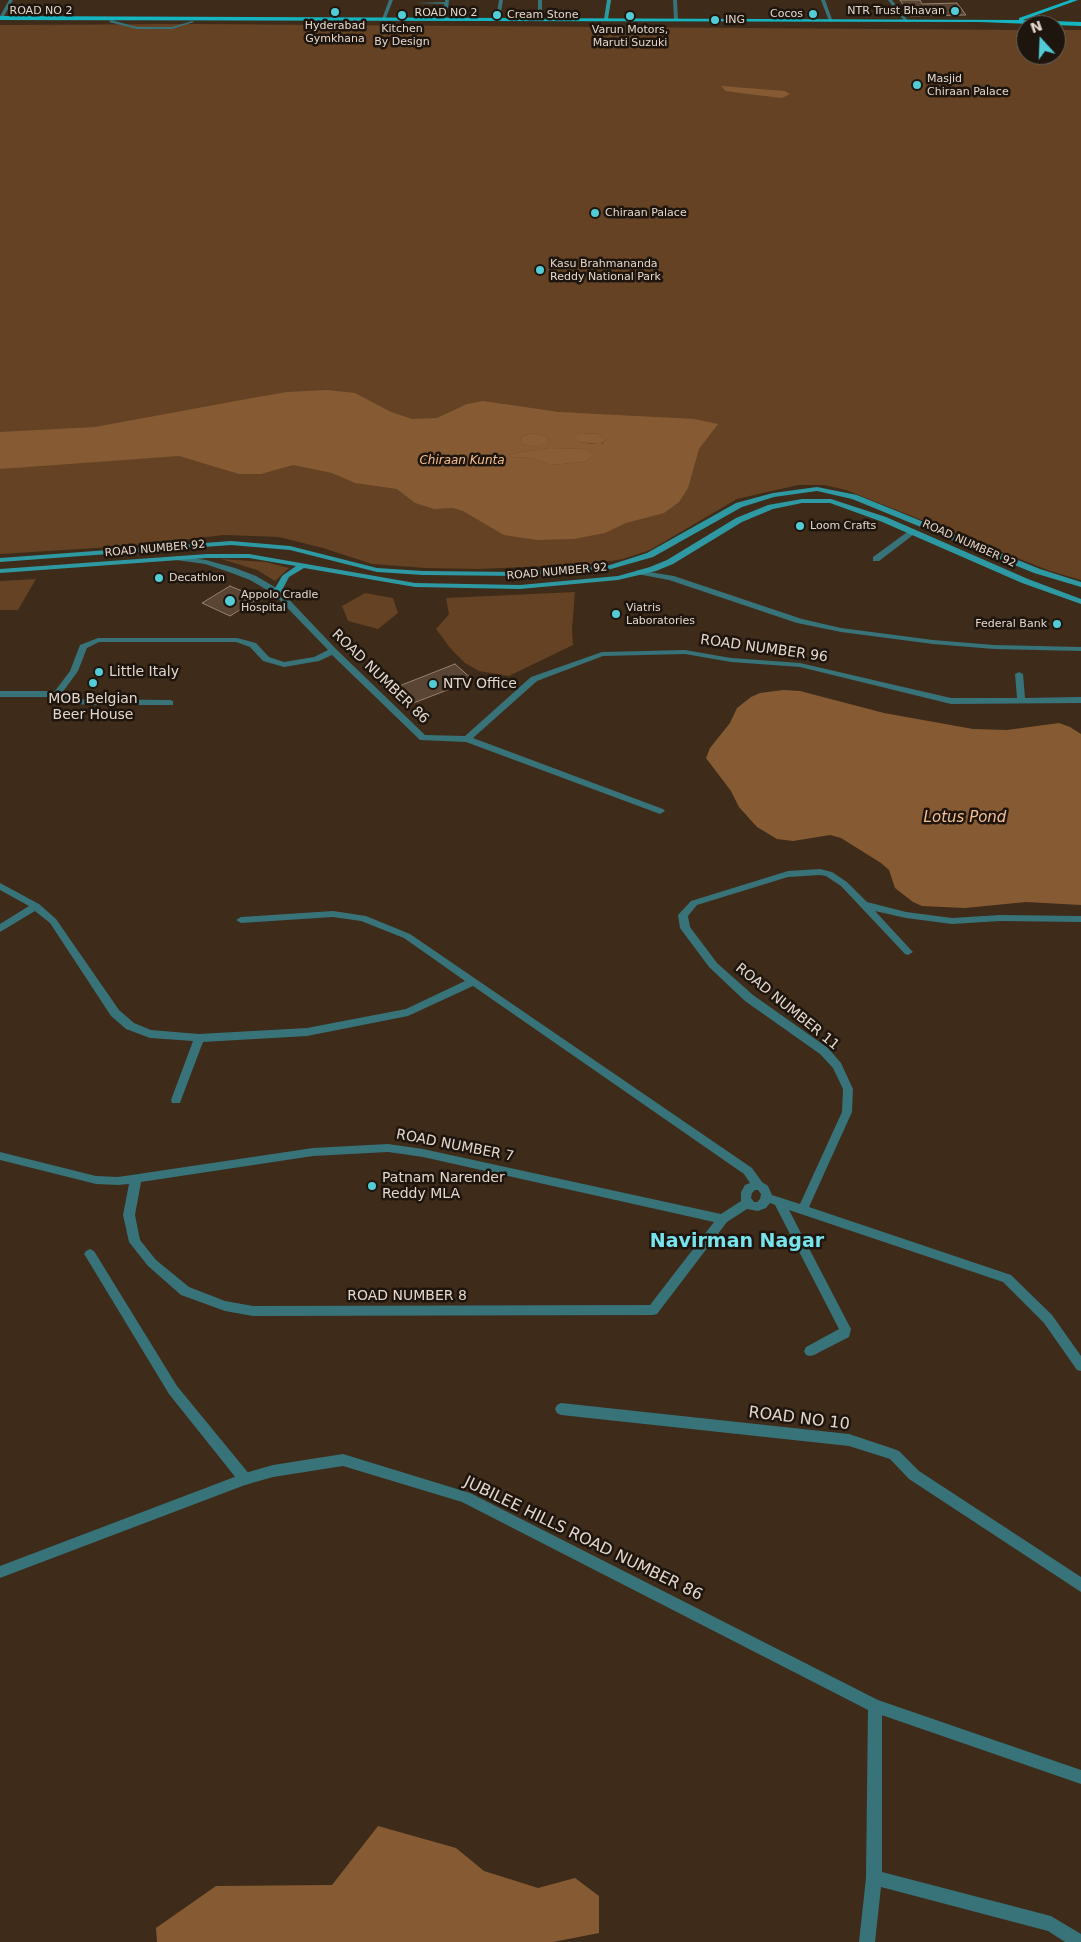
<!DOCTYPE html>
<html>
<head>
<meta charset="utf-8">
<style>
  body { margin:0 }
  #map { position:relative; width:1081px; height:1942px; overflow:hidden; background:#3e2b1a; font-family:"DejaVu Sans",sans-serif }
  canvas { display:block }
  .north { position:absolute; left:1016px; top:15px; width:50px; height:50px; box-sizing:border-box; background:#1e150e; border:1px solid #6d625a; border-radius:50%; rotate:340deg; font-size:14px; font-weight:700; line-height:20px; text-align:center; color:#e3d6cc }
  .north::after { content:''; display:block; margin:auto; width:18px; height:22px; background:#52ccd6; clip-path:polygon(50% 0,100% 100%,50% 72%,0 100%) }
</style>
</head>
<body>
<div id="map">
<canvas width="1081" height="1942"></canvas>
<div class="north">N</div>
</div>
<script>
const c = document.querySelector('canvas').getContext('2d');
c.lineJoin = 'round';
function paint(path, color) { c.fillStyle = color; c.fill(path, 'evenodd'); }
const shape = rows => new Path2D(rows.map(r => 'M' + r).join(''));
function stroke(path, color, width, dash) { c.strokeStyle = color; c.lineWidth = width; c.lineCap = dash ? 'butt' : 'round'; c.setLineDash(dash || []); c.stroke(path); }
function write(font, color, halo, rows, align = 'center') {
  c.font = font + ' "DejaVu Sans",sans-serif'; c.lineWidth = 5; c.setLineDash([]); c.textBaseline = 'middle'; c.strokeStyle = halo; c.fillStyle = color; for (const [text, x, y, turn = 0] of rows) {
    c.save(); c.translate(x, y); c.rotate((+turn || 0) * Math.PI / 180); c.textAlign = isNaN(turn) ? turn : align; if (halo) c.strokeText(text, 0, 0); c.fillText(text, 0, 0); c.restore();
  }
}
paint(shape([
  [194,24,1026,30,1026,55,1056,55,1056,30,1081,30,1081,580,1050,571,846,490,824,485,798,485,737,499,650,550,623,559,593,564,478,569,426,568,372,564,323,548,279,537,224,535,128,546,0,554,0,25],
  [221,559,266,562,289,568,275,581,257,570],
  [36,579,18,610,0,610,0,581],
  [575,592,572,629,573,645,509,676,479,671,465,663,451,649,436,629,449,614,446,598],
  [365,593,393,598,398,613,378,629,348,621,342,606]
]), '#644223');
paint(shape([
  [532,433,545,436,548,439,547,443,535,447,522,444,520,441,521,437],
  [581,433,598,434,606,440,600,444,579,442,573,437],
  [550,448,587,449,593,454,590,459,584,462,551,465,530,458,513,457,509,454]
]), '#895e36');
paint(shape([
  [721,86,785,91,790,94,782,98,756,95,726,91],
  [327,390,355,393,391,412,412,419,437,418,467,404,483,401,559,412,694,419,718,424,699,449,688,488,679,502,664,513,626,523,605,533,574,539,537,540,504,535,463,511,453,508,434,509,415,503,397,489,355,483,332,473,293,465,261,474,239,474,179,456,0,469,0,432,95,427,252,398,287,392],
  [532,433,545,436,548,439,547,442,535,447,522,444,520,441,521,437],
  [586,433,598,434,606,440,602,444,591,444,579,442,573,437],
  [550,448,587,449,593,454,590,459,584,462,551,465,530,458,513,457,509,454],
  [783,690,800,691,884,713,973,729,1007,730,1059,723,1070,727,1081,734,1081,905,1026,902,965,908,922,906,913,902,895,888,889,870,881,863,841,838,830,835,793,841,777,839,757,827,739,807,731,791,706,758,710,748,730,723,737,708,751,697,760,693],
  [378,1826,456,1848,484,1871,538,1888,575,1878,599,1896,599,1933,553,1942,157,1942,156,1928,216,1886,332,1885]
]), '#865b34');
const building = shape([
  [900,0,920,0,922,4,957,3,966,15,911,16,900,0],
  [230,586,259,598,230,616,202,603,230,586],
  [455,664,473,680,411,704,394,688,455,664]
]);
paint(building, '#5a4534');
stroke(building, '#98816e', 1);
paint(shape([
  [9,0,13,0,3,18,0,19,0,16,9,0],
  [389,0,393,0,386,18,382,19,389,0],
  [445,0,449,0,447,18,445,19,443,18,444,4,416,3,445,2,445,0],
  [499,0,503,0,500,18,498,19,496,18,499,0],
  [538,0,542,0,542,18,540,19,538,18,538,0],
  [673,0,677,0,678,20,676,21,674,20,673,0],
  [821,0,825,0,833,22,829,21,821,0],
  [888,0,892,0,909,22,905,22,888,0],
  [111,20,137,27,172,27,192,21,194,22,172,29,137,29,109,22,111,20],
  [910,530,913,530,917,532,879,561,873,561,873,557,910,530],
  [176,556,206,560,235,568,256,576,280,590,336,649,425,735,465,736,531,677,602,652,685,650,731,658,800,663,951,698,1017,698,1015,674,1019,672,1023,674,1025,698,1081,697,1081,703,951,704,800,667,731,662,685,654,603,656,537,681,473,738,663,809,665,811,660,814,466,742,420,740,332,655,319,661,284,667,263,661,250,647,236,642,99,642,87,648,78,671,62,693,77,699,170,700,173,701,173,705,93,705,76,704,56,697,0,697,0,691,55,691,70,671,80,645,98,638,237,638,256,643,269,657,284,662,314,657,328,650,274,594,250,580,229,572,205,564,176,560,176,556],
  [637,570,674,576,802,619,841,628,933,640,994,645,1081,647,1081,651,994,649,933,644,841,632,797,623,669,580,637,574,637,570],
  [820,869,832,872,847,882,867,902,906,912,952,918,1000,915,1081,916,1081,922,1000,921,952,924,906,918,875,911,911,950,913,952,908,955,905,954,841,886,826,876,820,875,788,877,697,905,688,916,690,927,717,963,753,995,828,1048,841,1063,853,1089,852,1112,809,1207,1011,1275,1052,1315,1081,1356,1081,1371,1077,1370,1044,1323,1003,1282,789,1210,851,1329,849,1337,814,1355,810,1356,806,1355,804,1351,806,1347,839,1329,775,1205,770,1203,766,1208,758,1211,747,1209,727,1222,657,1314,653,1315,253,1316,225,1311,181,1295,148,1266,129,1242,123,1215,129,1184,118,1185,96,1184,0,1160,0,1152,96,1176,118,1177,313,1148,388,1144,423,1149,721,1214,741,1201,741,1192,745,1185,750,1183,744,1174,473,986,408,1016,307,1036,203,1042,181,1100,180,1103,172,1103,171,1100,193,1041,150,1038,126,1029,111,1016,50,923,35,911,0,932,0,924,29,906,0,890,0,883,39,904,56,919,119,1010,134,1023,151,1030,199,1034,307,1028,406,1009,465,981,404,938,361,921,333,917,241,923,236,920,241,917,333,911,366,916,410,934,752,1168,762,1182,768,1186,772,1195,800,1204,842,1112,843,1089,833,1068,820,1054,745,1001,709,967,680,928,678,915,691,901,788,871,820,869],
  [388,1152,423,1157,714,1222,650,1305,253,1306,225,1301,189,1287,156,1260,140,1240,135,1215,141,1182,313,1156,388,1152],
  [755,1190,758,1190,761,1194,760,1199,757,1202,754,1202,751,1198,752,1193,755,1190],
  [90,1249,94,1251,177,1386,250,1475,252,1479,250,1483,245,1485,240,1483,169,1394,86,1257,84,1254,86,1251,90,1249],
  [561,1403,849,1434,894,1449,899,1451,919,1471,1081,1577,1081,1592,909,1479,890,1459,849,1446,561,1415,557,1413,555,1409,557,1405,561,1403],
  [875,1699,880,1701,882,1706,882,1872,1051,1916,1081,1934,1081,1942,1065,1942,1048,1931,881,1887,875,1942,859,1942,866,1878,868,1706,870,1701,875,1699]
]), '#377379');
paint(shape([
  [343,1454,470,1493,878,1700,1081,1770,1081,1784,870,1711,462,1502,343,1466,273,1477,245,1485,0,1578,0,1566,245,1473,273,1465,343,1454]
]), '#377379');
paint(shape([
  [607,0,611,0,608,19,606,20,604,19,607,0],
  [817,487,857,495,1040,569,1081,582,1081,587,1034,573,852,499,817,491,774,497,742,507,653,557,611,569,519,576,423,575,377,572,290,550,231,545,0,562,0,558,231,541,290,546,377,568,423,571,519,572,610,565,647,553,736,503,773,493,817,487],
  [802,499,831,499,886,517,1028,579,1081,599,1081,604,1022,583,880,521,830,503,802,503,773,509,742,522,673,564,656,571,618,580,520,589,415,587,304,568,289,577,280,594,277,594,273,592,282,576,296,566,249,558,207,558,0,573,0,569,207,554,249,554,415,583,520,585,618,576,650,567,667,560,736,518,768,505,802,499]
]), '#2e99a2');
paint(shape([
  [1070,0,1078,0,1023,20,1081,22,1081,26,980,22,0,20,0,16,1019,20,1019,18,1070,0]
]), '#14b5c1');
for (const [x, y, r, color] of [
  [955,11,5,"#52ccd6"],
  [335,12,5,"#52ccd6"],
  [813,14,5,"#52ccd6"],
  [402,15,5,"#52ccd6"],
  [497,15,5,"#52ccd6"],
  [630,16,5,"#52ccd6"],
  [715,20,5,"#52ccd6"],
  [917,85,5,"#52ccd6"],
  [595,213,5,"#52ccd6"],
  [540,270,5,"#52ccd6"],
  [800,526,5,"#52ccd6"],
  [159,578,5,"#52ccd6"],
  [230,601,6,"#52ccd6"],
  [616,614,5,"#52ccd6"],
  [1057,624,5,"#52ccd6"],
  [99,672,5,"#52ccd6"],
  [93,683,5,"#52ccd6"],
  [433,684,5,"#52ccd6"],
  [372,1186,5,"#52ccd6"]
]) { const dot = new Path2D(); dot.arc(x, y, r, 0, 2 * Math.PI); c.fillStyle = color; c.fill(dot); stroke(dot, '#1e150e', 2); }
write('11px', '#e3d6cc', '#1e150e', [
  ["ROAD NO 2",41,11],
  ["ROAD NO 2",446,13],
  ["ROAD NUMBER 92",969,544,24],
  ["ROAD NUMBER 92",155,549,-5],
  ["ROAD NUMBER 92",557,572,-5]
]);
write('11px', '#e3d6cc', '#1e150e', [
  ["NTR Trust Bhavan",945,11,"right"],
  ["Cocos",803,14,"right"],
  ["Cream Stone",507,15],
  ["ING",725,20],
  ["Hyderabad",335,26,"center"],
  ["Gymkhana",335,39,"center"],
  ["Kitchen",402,29,"center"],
  ["By Design",402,42,"center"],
  ["Varun Motors,",630,30,"center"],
  ["Maruti Suzuki",630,43,"center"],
  ["Masjid",927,79],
  ["Chiraan Palace",927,92],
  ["Chiraan Palace",605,213],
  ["Kasu Brahmananda",550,264],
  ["Reddy National Park",550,277],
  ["Loom Crafts",810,526],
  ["Decathlon",169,578],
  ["Appolo Cradle",241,595],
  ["Hospital",241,608],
  ["Viatris",626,608],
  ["Laboratories",626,621],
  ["Federal Bank",1047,624,"right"]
], 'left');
write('italic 12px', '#f6c092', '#1e150e', [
  ["Chiraan Kunta",462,461]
]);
write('14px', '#e3d6cc', '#1e150e', [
  ["ROAD NUMBER 96",764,649,8],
  ["ROAD NUMBER 86",380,677,44],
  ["ROAD NUMBER 11",787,1007,39],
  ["ROAD NUMBER 7",455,1146,11],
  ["ROAD NUMBER 8",407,1296]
]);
write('14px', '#e3d6cc', '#1e150e', [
  ["Little Italy",109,672],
  ["NTV Office",443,684],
  ["MOB Belgian",93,699,"center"],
  ["Beer House",93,715,"center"],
  ["Patnam Narender",382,1178],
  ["Reddy MLA",382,1194]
], 'left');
write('italic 15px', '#f6c092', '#1e150e', [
  ["Lotus Pond",965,818]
]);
write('16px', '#e3d6cc', '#1e150e', [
  ["ROAD NO 10",799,1419,7],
  ["JUBILEE HILLS ROAD NUMBER 86",583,1539,26]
]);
write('bold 19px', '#77e3ed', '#1e150e', [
  ["Navirman Nagar",737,1242]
]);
</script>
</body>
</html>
